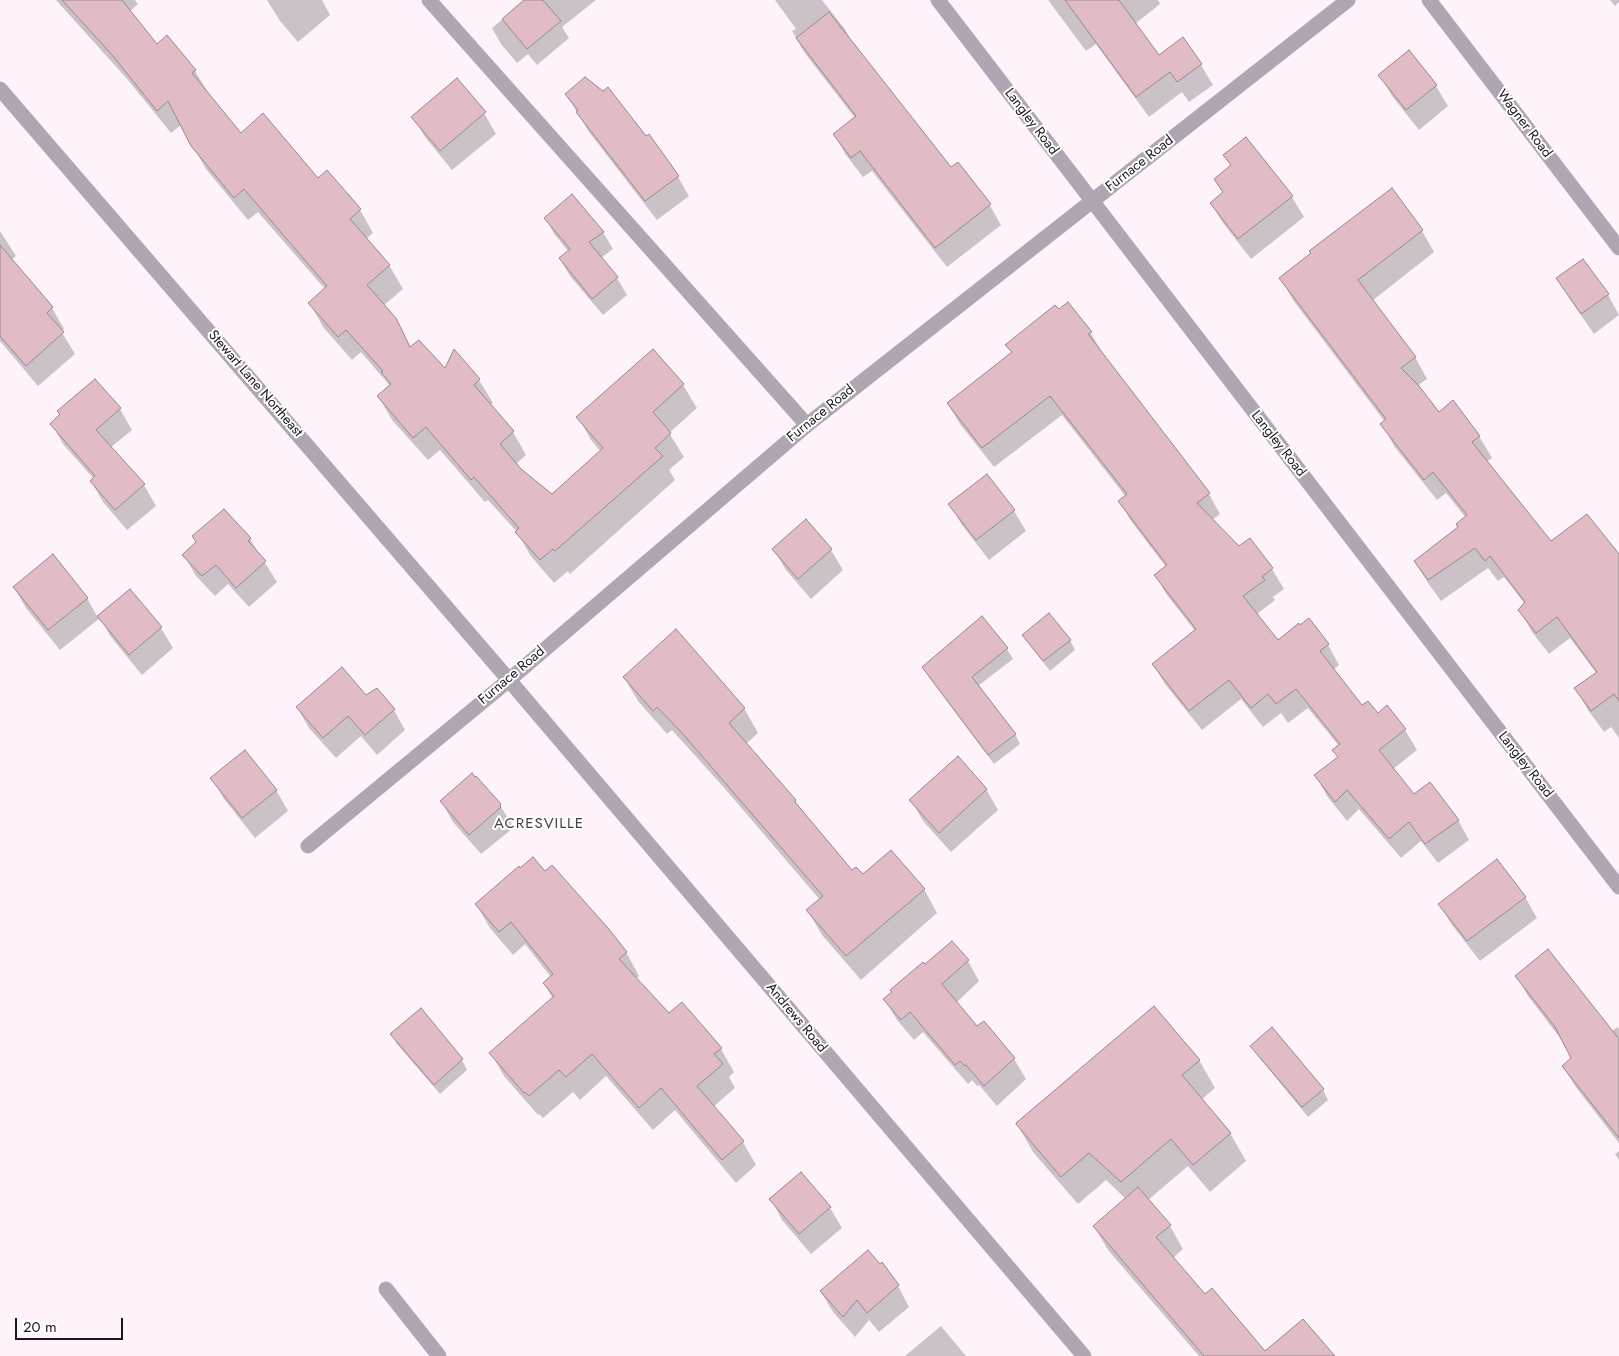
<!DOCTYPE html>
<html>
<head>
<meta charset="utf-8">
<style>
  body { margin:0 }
  #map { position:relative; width:1619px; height:1356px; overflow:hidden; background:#fef3fa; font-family:Jost,sans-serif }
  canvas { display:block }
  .scale { position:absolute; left:15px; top:1318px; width:108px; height:22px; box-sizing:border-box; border:2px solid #1b171a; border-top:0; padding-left:6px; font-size:15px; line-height:18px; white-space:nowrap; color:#1b171a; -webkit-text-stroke:4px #fff; paint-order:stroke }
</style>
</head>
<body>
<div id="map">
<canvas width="1619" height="1356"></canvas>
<div class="scale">20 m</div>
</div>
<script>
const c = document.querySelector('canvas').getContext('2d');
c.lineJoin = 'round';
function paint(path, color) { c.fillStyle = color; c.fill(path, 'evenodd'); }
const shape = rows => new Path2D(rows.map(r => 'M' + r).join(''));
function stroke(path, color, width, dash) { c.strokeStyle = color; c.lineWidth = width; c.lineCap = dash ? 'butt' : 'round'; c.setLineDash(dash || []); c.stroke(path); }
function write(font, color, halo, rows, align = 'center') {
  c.font = font + ' Jost,sans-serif'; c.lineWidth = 4; c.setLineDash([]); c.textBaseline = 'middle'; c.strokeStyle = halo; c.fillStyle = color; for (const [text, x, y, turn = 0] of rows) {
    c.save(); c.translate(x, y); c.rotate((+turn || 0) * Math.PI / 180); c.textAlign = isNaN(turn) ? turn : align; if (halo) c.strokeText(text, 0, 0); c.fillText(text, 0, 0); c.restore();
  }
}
paint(shape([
  [56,0,135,0,138,4,130,11,156,45,195,71,209,94,241,135,317,180,360,210,373,233,366,239,389,265,403,289,383,306,395,319,411,348,446,370,454,351,479,380,493,403,490,406,513,432,526,455,516,464,552,496,601,452,591,440,578,417,653,350,683,385,697,408,669,433,684,457,669,470,675,480,570,574,568,571,554,583,530,555,518,533,488,500,485,502,440,450,428,460,392,420,379,397,391,387,361,352,352,360,323,327,310,303,325,289,258,212,248,220,206,169,181,125,171,133,128,80],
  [267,0,322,0,330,15,298,42,280,21],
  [526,0,596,0,562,27,569,38,537,65,528,54,517,63,501,44,492,28],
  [775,0,822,0,844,28,856,49,951,169,989,204,1001,225,947,267,872,171,863,177,846,155,834,134,855,118,804,52,792,31,796,29],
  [1048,0,1158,0,1160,4,1135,24,1158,56,1182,39,1201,65,1213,85,1189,102,1182,92,1149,117,1096,44,1086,51],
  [1610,0,1619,0,1619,2,1615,6],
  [1409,52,1436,86,1448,106,1419,130,1392,96,1380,75],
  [566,94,678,177,689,196,657,220,589,132],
  [484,113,496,134,452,170,425,137,413,117],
  [1246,139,1292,197,1304,217,1251,259,1223,223,1211,203,1223,194,1215,179,1232,166,1225,155],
  [545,218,603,232,613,249,601,258,617,278,627,295,603,315,570,276,560,259,569,252,555,235],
  [0,231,16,256,11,260,52,308,64,329,61,331,75,354,38,386,0,341],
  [1422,231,1434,252,1372,301,1415,357,1427,379,1417,386,1438,414,1453,402,1479,436,1492,458,1486,462,1551,543,1619,557,1619,738,1611,727,1604,732,1588,710,1576,689,1597,674,1570,638,1549,654,1532,632,1520,611,1525,604,1504,577,1498,581,1488,568,1441,601,1428,583,1415,562,1459,528,1466,518,1446,493,1437,500,1394,446,1382,424,1385,422,1293,300,1281,278],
  [1558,279,1608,295,1619,315,1594,334,1570,299],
  [1090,332,1102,352,1101,353,1209,494,1220,514,1212,520,1239,548,1250,540,1272,569,1284,589,1273,597,1275,600,1256,615,1277,642,1308,620,1328,645,1339,665,1333,670,1362,707,1377,715,1387,707,1405,730,1417,750,1393,769,1414,795,1458,820,1469,840,1438,863,1421,841,1401,858,1359,809,1347,821,1327,796,1316,776,1338,758,1334,750,1339,746,1308,708,1288,723,1281,713,1263,727,1241,699,1202,730,1165,684,1153,664,1195,631,1167,595,1155,575,1166,567,1131,521,1120,502,1126,497,1062,415,994,467,960,424,948,404,1012,354,1007,345],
  [95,380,120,409,132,430,110,448,144,485,156,506,127,530,103,502,91,481,94,479,63,444,52,424],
  [950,505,1014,511,1026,531,989,560,962,525],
  [250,539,277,582,249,607,228,584,215,596,196,576,184,555,197,543],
  [774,550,831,550,843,570,811,599,786,570],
  [14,587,87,598,98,618,130,590,161,628,173,648,142,675,111,637,100,618,60,650,26,608],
  [1024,635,1070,640,1075,650,1050,671,1030,645],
  [1007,649,1013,659,978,686,1015,734,1020,744,994,764,929,677,923,667],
  [624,677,744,708,758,733,746,744,795,801,801,811,852,872,863,876,924,889,937,913,861,980,822,935,808,911,820,900,727,791,672,730,667,734,638,701],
  [365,697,394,710,405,730,377,755,361,736,336,758,309,728,297,707],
  [212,778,276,790,288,811,255,838,224,799],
  [475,778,500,805,512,825,511,826,512,829,481,854,453,822,441,801],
  [986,789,998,810,951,852,923,821,911,800],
  [1525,897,1537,918,1480,961,1452,925,1440,905],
  [476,904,626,952,639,976,636,979,669,1015,721,1049,734,1072,729,1077,735,1088,713,1107,743,1142,756,1165,736,1183,675,1110,653,1130,606,1076,580,1100,573,1092,543,1118,539,1114,538,1115,504,1076,491,1053,553,999,544,983,551,977,525,944,513,955,490,928],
  [968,961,979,981,956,1003,977,1028,1014,1059,1026,1079,997,1106,979,1085,977,1086,972,1080,968,1084,923,1032,914,1040,897,1020,885,1000,925,966],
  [1517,976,1611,1032,1617,1027,1619,1029,1619,1143,1575,1086,1563,1066,1573,1059,1564,1043,1528,996],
  [392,1034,462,1060,467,1070,440,1094,397,1044],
  [1252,1046,1323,1090,1328,1100,1308,1117,1258,1056],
  [1199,1060,1215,1088,1201,1100,1230,1133,1246,1161,1210,1192,1188,1166,1148,1200,1170,1226,1183,1249,1173,1258,1205,1295,1265,1353,1333,1356,1199,1356,1108,1250,1094,1226,1126,1199,1106,1180,1078,1204,1033,1152,1017,1124],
  [1619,1151,1619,1160,1615,1154],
  [771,1199,830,1208,842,1228,811,1254,782,1220],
  [898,1286,909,1307,879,1332,869,1320,855,1337,833,1312,821,1292],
  [941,1326,966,1356,905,1356]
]), '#0003');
const building = shape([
  [62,0,122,0,157,44,167,35,196,70,192,73,241,133,263,113,318,178,327,170,361,209,350,219,390,265,367,285,396,318,410,347,419,340,445,368,454,349,480,379,474,385,514,431,500,444,521,469,552,494,603,448,576,417,653,349,684,384,653,412,671,433,655,448,663,456,555,551,553,549,540,560,515,532,519,528,474,477,471,480,426,427,413,438,377,396,391,384,381,372,383,371,346,330,338,337,308,303,327,286,244,189,234,198,191,146,168,101,157,111,113,56,62,0],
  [524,0,543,0,561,21,527,49,502,19,524,0],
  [1065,0,1119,0,1159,55,1183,37,1202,64,1177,82,1170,72,1136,97,1065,0],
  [829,12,951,167,958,162,991,204,935,248,860,151,851,158,833,134,856,116,796,38,829,12],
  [1409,50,1437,85,1406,110,1378,75,1409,50],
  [585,77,603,91,608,87,646,136,649,134,679,176,645,201,576,112,578,110,565,94,585,77],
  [457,78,486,112,440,151,411,117,457,78],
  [1246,137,1293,196,1238,239,1210,203,1223,192,1214,179,1231,165,1223,155,1246,137],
  [1392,188,1423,230,1358,280,1416,357,1401,368,1419,386,1439,412,1453,400,1480,436,1472,442,1551,541,1587,514,1619,554,1619,701,1614,694,1591,711,1574,688,1597,672,1557,617,1536,633,1518,610,1525,602,1490,556,1485,561,1475,548,1428,580,1414,561,1458,527,1456,524,1467,515,1433,472,1424,480,1380,424,1386,419,1279,278,1311,253,1309,251,1392,188],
  [572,194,604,232,589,242,618,277,592,299,559,258,570,249,544,218,572,194],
  [0,245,53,307,47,313,64,332,26,366,0,336,0,245],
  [1583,259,1609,294,1581,314,1556,278,1583,259],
  [1068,302,1092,332,1088,334,1210,493,1197,503,1239,546,1250,538,1273,568,1262,577,1265,580,1243,596,1278,640,1299,623,1300,625,1309,618,1329,644,1320,651,1362,705,1368,701,1378,713,1387,705,1406,729,1379,750,1414,794,1430,782,1459,820,1425,844,1409,822,1389,839,1347,790,1335,802,1314,775,1338,757,1332,750,1340,744,1296,689,1276,704,1268,694,1251,708,1229,680,1189,711,1152,664,1196,629,1154,575,1167,565,1118,501,1127,494,1050,396,982,448,947,403,1012,352,1005,345,1055,305,1059,309,1068,302],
  [95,379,121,408,96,430,145,484,115,510,90,481,95,476,50,424,60,414,57,411,95,379],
  [987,474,1015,510,976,540,948,504,987,474],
  [224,509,251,538,248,541,266,561,236,588,216,565,202,576,182,555,196,542,192,536,224,509],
  [806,519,832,549,798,579,772,549,806,519],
  [53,554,88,598,48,630,13,587,53,554],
  [130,589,162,627,129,655,97,616,130,589],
  [1049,613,1071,640,1043,661,1022,635,1049,613],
  [982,616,1008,648,972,677,1016,734,988,755,922,667,982,616],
  [676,629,745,708,729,723,796,800,795,802,852,870,856,867,863,874,891,850,925,889,846,956,806,910,823,896,682,733,657,707,653,711,623,677,676,629],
  [342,667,366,695,377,688,395,709,365,735,348,716,323,738,296,707,342,667],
  [245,750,277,790,242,818,210,778,245,750],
  [958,756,987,789,939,833,909,800,958,756],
  [472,773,475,777,476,776,501,804,500,806,501,807,469,835,440,801,472,773],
  [533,857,545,871,552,865,608,928,627,952,619,959,669,1013,682,1002,722,1048,714,1054,723,1064,697,1086,744,1141,722,1160,661,1088,639,1108,592,1054,566,1077,559,1070,529,1096,525,1092,524,1093,489,1053,554,996,543,983,553,974,511,922,499,932,475,904,519,866,520,868,533,857],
  [1497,859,1526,897,1467,941,1438,904,1497,859],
  [952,941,969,960,942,984,977,1026,984,1021,1015,1058,984,1086,966,1065,965,1066,960,1061,955,1065,910,1012,901,1020,883,999,892,992,890,990,923,962,925,964,952,941],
  [1548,949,1619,1039,1619,1138,1562,1066,1571,1058,1555,1027,1515,976,1548,949],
  [1154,1006,1200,1060,1182,1075,1231,1133,1193,1165,1171,1139,1121,1182,1089,1153,1061,1177,1016,1124,1016,1123,1154,1006],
  [421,1008,463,1059,434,1085,390,1034,421,1008],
  [1272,1027,1324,1089,1302,1107,1250,1046,1272,1027],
  [801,1172,831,1207,799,1234,769,1199,801,1172],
  [1138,1187,1171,1225,1156,1237,1205,1294,1212,1288,1265,1351,1303,1319,1335,1356,1204,1356,1093,1226,1138,1187],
  [868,1250,880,1264,882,1262,899,1285,867,1313,857,1300,843,1317,820,1291,868,1250]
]);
paint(building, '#e1bcc4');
stroke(building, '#95898b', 1);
stroke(shape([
  [429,0,807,425],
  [1429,0,1619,248],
  [386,1289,439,1356]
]), '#aea7b3', 15);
stroke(shape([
  [938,0,1619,887],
  [0,89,509,680,1084,1356],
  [308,846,509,680,807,425,1348,0]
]), '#aea7b3', 15);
write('14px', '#1b171a', '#fff', [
  ["Langley Road",1031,122,53],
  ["Wagner Road",1524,124,53],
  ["Furnace Road",1140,164,-38],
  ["Stewart Lane Northeast",255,384,49],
  ["Furnace Road",821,414,-39],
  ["Langley Road",1278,444,52],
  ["Furnace Road",512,676,-40],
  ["Langley Road",1525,765,52],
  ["Andrews Road",796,1018,50]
]);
c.letterSpacing = '1px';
write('15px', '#494046', '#fff', [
  ["ACRESVILLE",539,824]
]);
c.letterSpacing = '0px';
</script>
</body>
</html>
